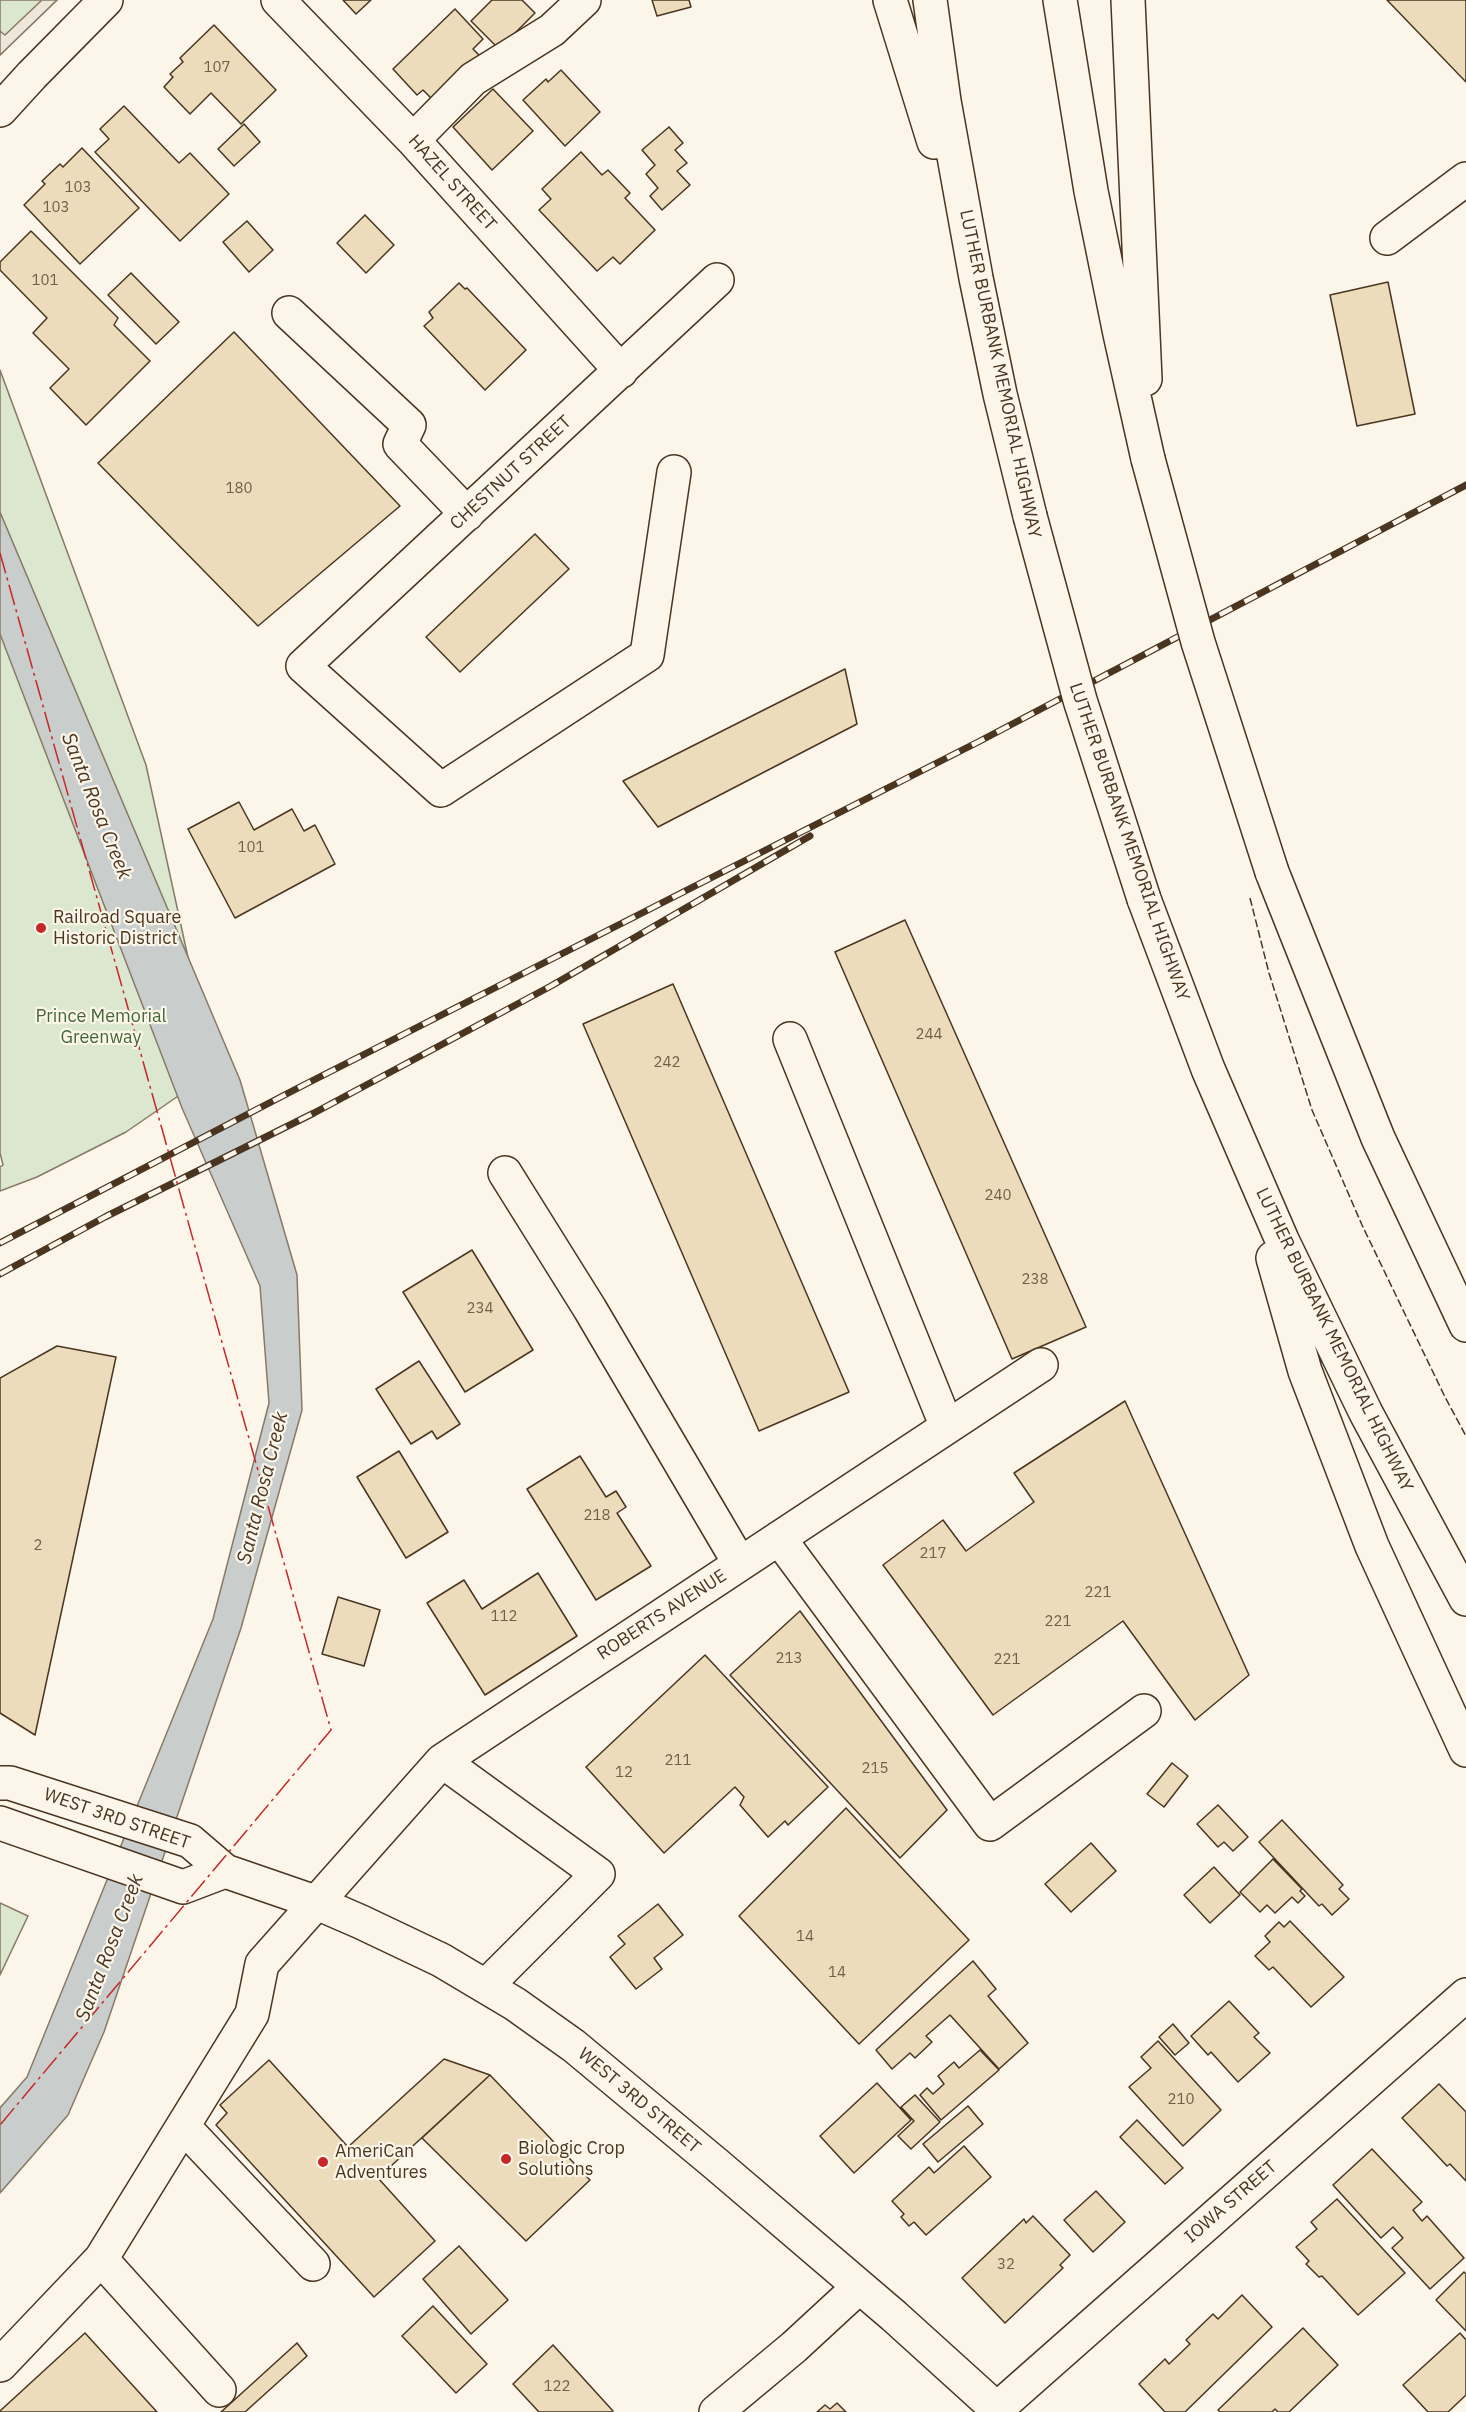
<!DOCTYPE html>
<html>
<head>
<meta charset="utf-8">
<style>
  body { margin:0 }
  canvas { display:block; background:#fbf6e9 }
</style>
</head>
<body>
<canvas width="1466" height="2412"></canvas>
<script>
const c = document.querySelector('canvas').getContext('2d');
c.lineJoin = 'round';
function paint(path, color) { c.fillStyle = color; c.fill(path, 'evenodd'); }
const shape = rows => new Path2D(rows.map(r => 'M' + r).join(''));
function stroke(path, color, width, dash) { c.strokeStyle = color; c.lineWidth = width; c.lineCap = dash ? 'butt' : 'round'; c.setLineDash(dash || []); c.stroke(path); }
function write(font, color, halo, rows, align = 'center') {
  c.font = font + ' "IBM Plex Sans",sans-serif'; c.lineWidth = 4.5; c.setLineDash([]); c.textBaseline = 'middle'; c.strokeStyle = halo; c.fillStyle = color; for (const [text, x, y, turn = 0] of rows) {
    c.save(); c.translate(x, y); c.rotate((+turn || 0) * Math.PI / 180); c.textAlign = isNaN(turn) ? turn : align; if (halo) c.strokeText(text, 0, 0); c.fillText(text, 0, 0); c.restore();
  }
}
const green = shape([
  [0,0,57,0,0,55,0,0],
  [0,370,146,765,213,1072,126,1132,37,1177,0,1191,0,1167,3,1165,0,1153,0,370],
  [0,1903,28,1916,0,1975,0,1903]
]);
paint(green, '#dce7d0');
stroke(green, '#887966', 1.5);
const parking = shape([
  [42,0,57,0,0,55,0,31,5,35,42,0]
]);
paint(parking, '#ede7d9');
stroke(parking, '#887966', 1.5);
const water = shape([
  [0,512,240,1080,297,1275,302,1410,241,1628,104,2032,68,2115,0,2193,0,2108,27,2077,213,1619,269,1403,260,1286,182,1108,0,634,0,512]
]);
paint(water, '#c9cecd');
stroke(water, '#887966', 1.5);
const building = shape([
  [343,0,371,0,356,14,343,0],
  [492,0,522,0,535,13,499,49,471,21,492,0],
  [652,0,689,0,691,7,657,16,652,0],
  [1387,0,1466,0,1466,82,1387,0],
  [455,9,483,39,473,49,484,60,438,105,423,90,417,95,393,69,455,9],
  [214,25,276,90,241,124,211,93,190,114,164,87,173,77,170,74,183,62,180,58,214,25],
  [561,70,600,112,565,146,523,100,546,79,548,82,561,70],
  [493,89,533,131,492,170,453,127,493,89],
  [124,106,179,163,190,153,229,194,180,241,95,152,109,139,100,129,124,106],
  [244,124,260,142,234,166,218,149,244,124],
  [669,127,683,143,675,150,687,163,677,171,690,185,662,210,650,196,658,188,646,174,655,165,642,150,669,127],
  [82,148,139,208,80,264,24,205,45,184,42,181,60,164,63,167,82,148],
  [581,152,602,175,608,170,630,193,625,198,655,230,620,264,613,257,597,271,539,210,551,199,542,189,581,152],
  [365,215,394,245,366,273,337,243,365,215],
  [247,221,273,250,249,272,223,242,247,221],
  [31,231,118,318,114,325,150,361,86,425,50,388,69,369,33,333,47,318,0,270,0,262,31,231],
  [131,273,179,322,156,344,108,295,131,273],
  [1388,282,1415,414,1357,426,1330,295,1388,282],
  [459,283,465,289,467,288,526,350,485,390,424,326,433,318,429,312,459,283],
  [234,332,400,506,258,626,98,463,234,332],
  [535,534,569,569,460,672,426,637,535,534],
  [845,669,857,724,658,827,623,781,845,669],
  [239,802,254,830,292,809,304,831,315,825,335,864,235,918,188,829,239,802],
  [905,920,1086,1327,1012,1359,835,952,905,920],
  [673,984,849,1392,759,1431,583,1024,673,984],
  [472,1250,533,1350,465,1392,403,1292,472,1250],
  [57,1346,116,1357,35,1735,0,1713,0,1378,57,1346],
  [419,1361,460,1424,437,1439,432,1431,411,1444,376,1389,419,1361],
  [1125,1401,1249,1675,1195,1720,1123,1621,993,1715,883,1565,943,1520,966,1551,1034,1502,1014,1473,1125,1401],
  [399,1451,448,1532,406,1558,357,1477,399,1451],
  [580,1456,606,1497,616,1491,626,1507,617,1513,651,1566,596,1600,527,1489,580,1456],
  [538,1573,577,1636,485,1695,427,1603,464,1580,482,1609,538,1573],
  [338,1597,380,1610,364,1666,322,1654,338,1597],
  [800,1611,947,1810,900,1858,730,1675,800,1611],
  [705,1655,828,1787,788,1825,785,1821,768,1837,740,1805,744,1797,735,1787,664,1853,586,1767,705,1655],
  [1172,1763,1188,1776,1164,1807,1147,1794,1172,1763],
  [1218,1805,1248,1837,1233,1851,1224,1842,1218,1847,1197,1824,1218,1805],
  [846,1808,969,1940,859,2044,739,1916,846,1808],
  [1282,1820,1343,1885,1339,1889,1349,1899,1332,1915,1322,1904,1319,1906,1259,1842,1282,1820],
  [1091,1843,1116,1871,1071,1912,1045,1884,1091,1843],
  [1273,1859,1302,1889,1300,1891,1305,1896,1298,1903,1292,1897,1275,1913,1267,1905,1260,1912,1240,1892,1273,1859],
  [1214,1867,1240,1895,1210,1923,1184,1895,1214,1867],
  [658,1904,683,1935,654,1958,662,1969,636,1989,610,1957,625,1944,618,1936,658,1904],
  [1290,1921,1344,1977,1311,2007,1273,1967,1269,1970,1255,1956,1270,1942,1265,1936,1279,1922,1284,1927,1290,1921],
  [973,1961,996,1989,988,1996,1028,2043,999,2069,950,2015,926,2036,932,2042,915,2058,910,2053,892,2069,876,2050,973,1961],
  [1229,2001,1259,2033,1254,2037,1270,2053,1238,2082,1211,2052,1208,2055,1191,2036,1229,2001],
  [1173,2024,1189,2043,1175,2055,1159,2037,1173,2024],
  [1158,2041,1221,2110,1183,2146,1129,2087,1151,2068,1141,2057,1158,2041],
  [980,2050,999,2070,941,2120,920,2095,927,2088,933,2094,944,2084,938,2076,954,2062,959,2068,980,2050],
  [444,2059,490,2075,378,2178,435,2241,374,2297,216,2125,227,2113,220,2105,269,2060,348,2147,444,2059],
  [490,2075,590,2180,526,2241,422,2138,490,2075],
  [877,2083,911,2120,854,2173,820,2136,877,2083],
  [1439,2084,1466,2112,1466,2181,1450,2164,1447,2166,1402,2118,1439,2084],
  [915,2095,940,2122,911,2149,898,2136,914,2121,901,2107,915,2095],
  [968,2106,983,2124,938,2162,923,2144,968,2106],
  [1137,2120,1183,2168,1165,2184,1120,2137,1137,2120],
  [964,2146,991,2177,926,2235,914,2222,909,2226,901,2217,904,2214,892,2201,929,2167,934,2173,964,2146],
  [1372,2149,1422,2202,1413,2210,1422,2221,1427,2216,1464,2258,1430,2289,1392,2248,1403,2238,1393,2227,1381,2238,1333,2185,1372,2149],
  [1096,2191,1125,2222,1093,2252,1064,2220,1096,2191],
  [1337,2199,1405,2273,1358,2315,1322,2276,1319,2277,1306,2264,1309,2261,1296,2247,1317,2229,1311,2222,1337,2199],
  [1033,2216,1070,2255,1060,2265,1063,2268,1005,2323,962,2278,1024,2219,1026,2223,1033,2216],
  [459,2246,508,2300,471,2334,423,2279,459,2246],
  [1464,2272,1466,2274,1466,2331,1436,2300,1464,2272],
  [1242,2295,1272,2327,1185,2412,1165,2412,1139,2384,1165,2359,1169,2364,1190,2344,1186,2340,1213,2314,1218,2319,1242,2295],
  [433,2306,487,2364,456,2393,402,2336,433,2306],
  [1303,2328,1338,2365,1289,2412,1278,2412,1275,2409,1272,2412,1220,2412,1218,2410,1303,2328],
  [85,2333,157,2412,0,2412,0,2411,85,2333],
  [1460,2333,1466,2340,1466,2395,1448,2412,1428,2412,1403,2385,1460,2333],
  [297,2343,307,2356,245,2412,221,2412,297,2343],
  [553,2345,613,2411,612,2412,539,2412,513,2384,553,2345],
  [837,2403,846,2412,817,2412,825,2405,830,2409,837,2403]
]);
paint(building, '#ecdcbc');
stroke(building, '#4a3520', 1.5);
const minor = shape([
  [278,0,413,140,621,371],
  [0,110,32,75,106,0],
  [413,140,473,79,552,30,584,0],
  [1387,238,1466,179],
  [289,313,409,425,400,444,467,514],
  [674,472,647,655,441,790,303,666,717,280],
  [790,1039,947,1427],
  [505,1173,590,1309,740,1564],
  [779,1538,990,1824,1144,1711],
  [442,1761,598,1874,486,1986],
  [183,2126,313,2264],
  [0,2365,101,2259],
  [219,2390,101,2259,252,2014,262,1964,442,1761,1041,1365],
  [997,2409,1466,1995],
  [716,2412,794,2347,859,2287]
]);
const major = shape([
  [0,1783,10,1783,190,1841,225,1871,315,1902,361,1922,441,1960,515,2004,574,2046,716,2164,894,2316,1000,2412],
  [0,1823,183,1887,225,1871]
]);
const highway = shape([
  [890,0,934,142],
  [930,0,944,101,976,278,1000,394,1030,516],
  [1060,0,1091,191,1120,334,1148,459],
  [1128,0,1145,379],
  [1272,872,1378,1138,1466,1325],
  [1144,899,1208,1069,1282,1240,1366,1413,1466,1599],
  [1273,1258,1305,1371,1372,1546,1466,1750]
]);
stroke(minor, '#4a3520', 36);
stroke(major, '#4a3520', 36);
stroke(highway, '#4a3520', 36);
stroke(minor, '#fbf6e9', 33);
stroke(major, '#fbf6e9', 33);
stroke(highway, '#fbf6e9', 33);
const rail = shape([
  [0,1243,298,1088,980,741,1466,485],
  [0,1274,105,1217,314,1113,551,986,810,836]
]);
stroke(rail, '#4a3520', 7);
stroke(rail, '#fbf6e9', 4.5, [14]);
const highwayBridge = shape([
  [1148,459,1198,642,1272,872],
  [1030,516,1080,700,1144,899]
]);
stroke(highwayBridge, '#4a3520', 36, []);
stroke(highwayBridge, '#fbf6e9', 33);
stroke(shape([
  [1250,898,1269,973,1312,1110,1362,1225,1445,1397,1466,1436]
]), '#4a3520', 1.5, [8, 3]);
stroke(shape([
  [0,553,331,1730,0,2125]
]), '#c62828', 1.5, [21, 4.5, 3, 4.5]);
for (const [x, y, r, color] of [
  [41,928,6,"#c62828"],
  [506,2159,6,"#c62828"],
  [323,2162,6,"#c62828"]
]) { const dot = new Path2D(); dot.arc(x, y, r, 0, 2 * Math.PI); c.fillStyle = color; c.fill(dot); stroke(dot, '#fbf6e9', 2); }
write('15px', '#725f47', null, [
  ["107",217,68],
  ["103",78,188],
  ["103",56,208],
  ["101",45,281],
  ["180",239,489],
  ["101",251,848],
  ["244",929,1035],
  ["242",667,1063],
  ["240",998,1196],
  ["238",1035,1280],
  ["234",480,1309],
  ["218",597,1516],
  ["2",38,1546],
  ["217",933,1554],
  ["221",1098,1593],
  ["112",504,1617],
  ["221",1058,1622],
  ["213",789,1659],
  ["221",1007,1660],
  ["211",678,1761],
  ["215",875,1769],
  ["12",624,1773],
  ["14",805,1937],
  ["14",837,1973],
  ["210",1181,2100],
  ["32",1006,2265],
  ["122",557,2387]
]);
write('18px', '#4a3520', '#fbf6e9', [
  ["HAZEL STREET",452,183,48],
  ["LUTHER BURBANK MEMORIAL HIGHWAY",1000,374,78],
  ["CHESTNUT STREET",511,473,-43],
  ["LUTHER BURBANK MEMORIAL HIGHWAY",1129,842,71],
  ["LUTHER BURBANK MEMORIAL HIGHWAY",1334,1340,64],
  ["ROBERTS AVENUE",662,1615,-33],
  ["WEST 3RD STREET",117,1819,19],
  ["WEST 3RD STREET",639,2101,40],
  ["IOWA STREET",1231,2202,-41]
]);
write('18px', '#4a3520', '#fbf6e9', [
  ["Railroad Square",53,918],
  ["Historic District",53,939],
  ["Biologic Crop",518,2149],
  ["Solutions",518,2170],
  ["AmeriCan",335,2152],
  ["Adventures",335,2173]
], 'left');
write('18px', '#436837', '#fbf6e9', [
  ["Prince Memorial",101,1017],
  ["Greenway",101,1038]
]);
write('italic 20px', '#4a3520', '#fbf6e9', [
  ["Santa Rosa Creek",96,806,68],
  ["Santa Rosa Creek",263,1488,-76],
  ["Santa Rosa Creek",110,1948,-69]
]);
</script>
</body>
</html>
